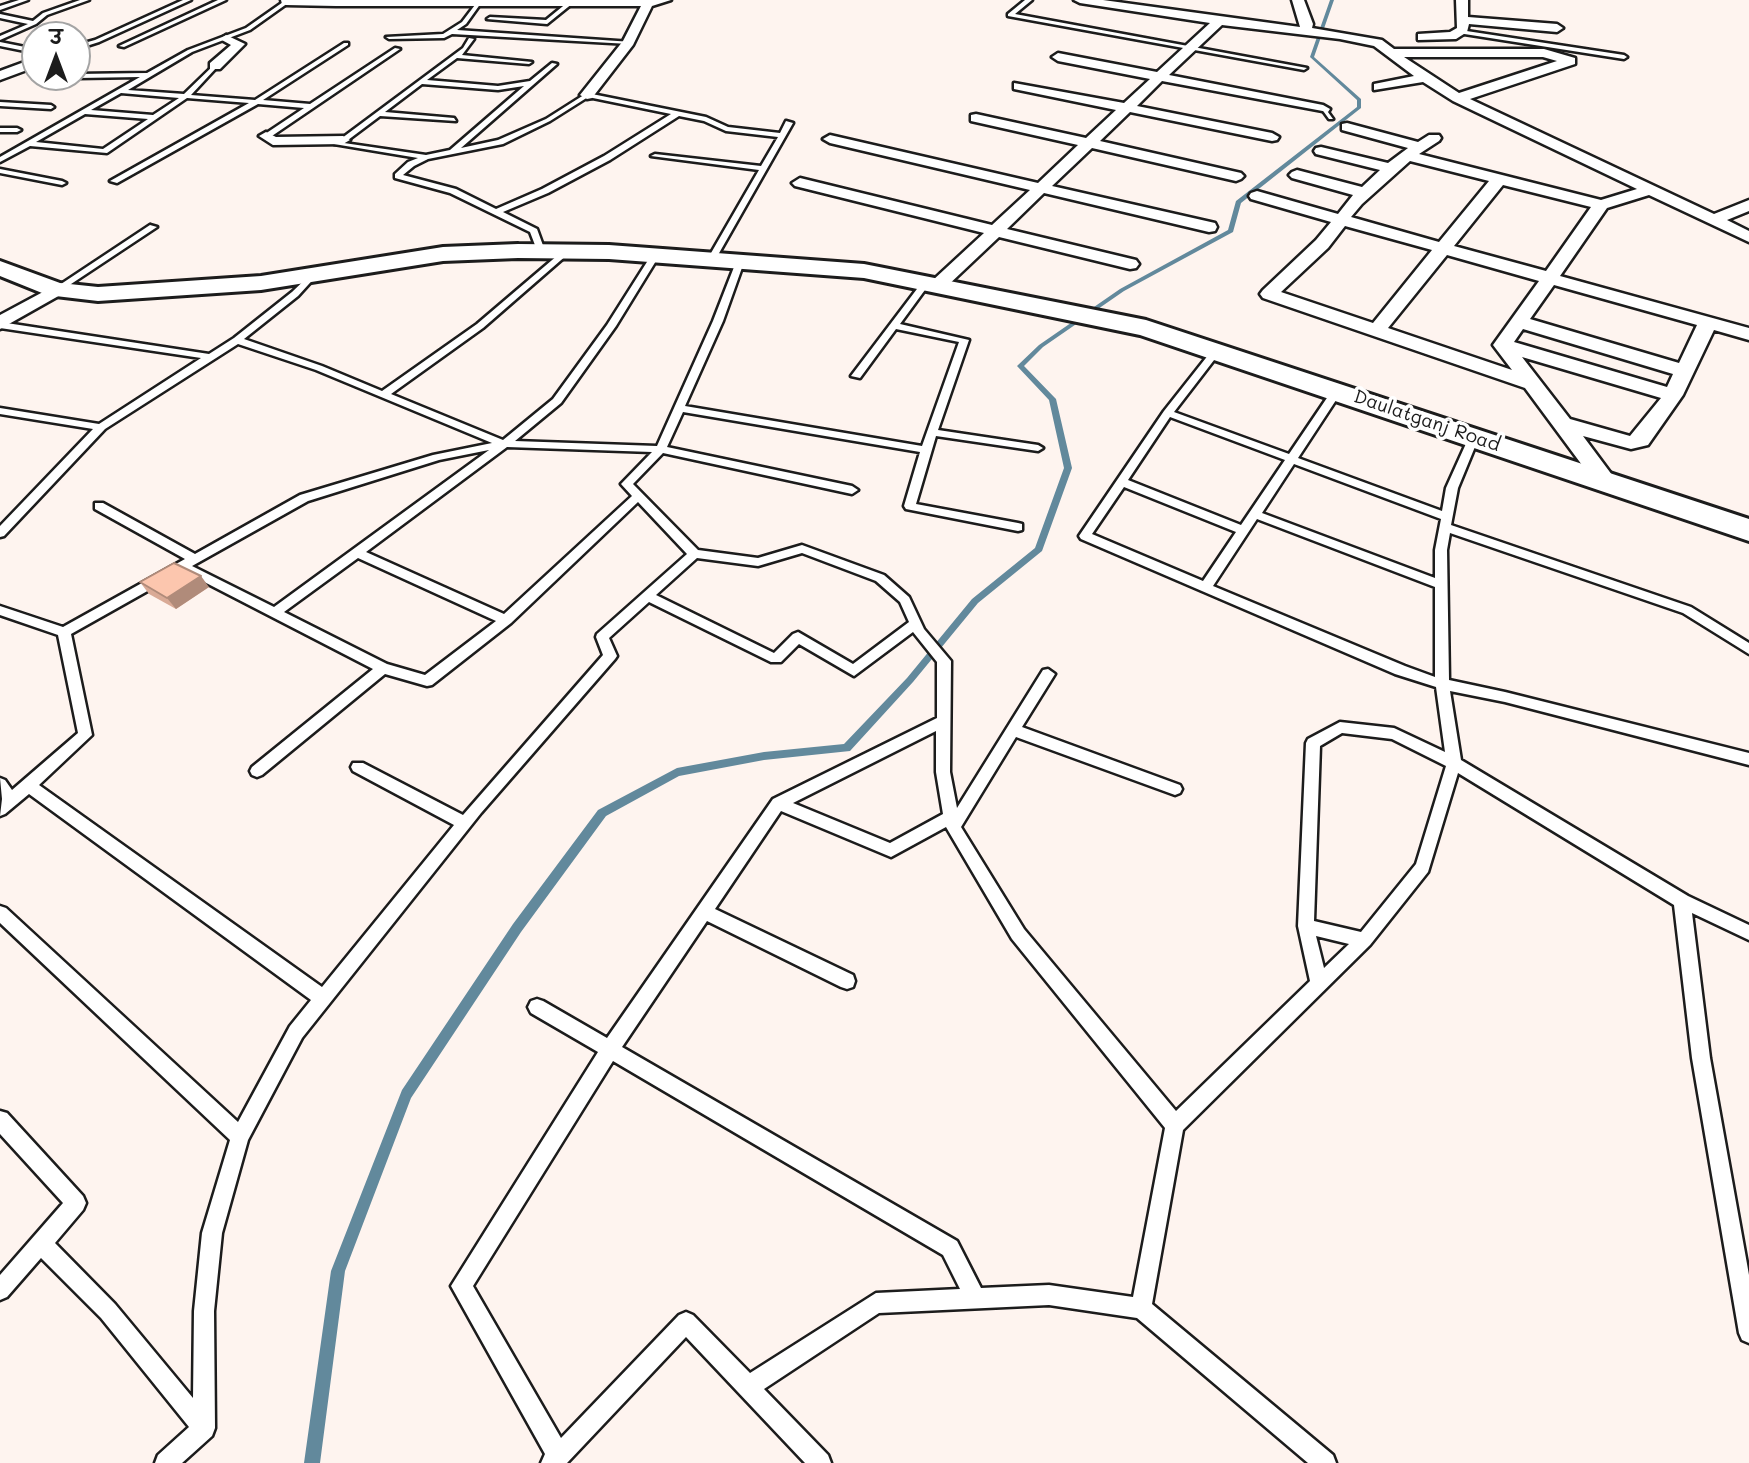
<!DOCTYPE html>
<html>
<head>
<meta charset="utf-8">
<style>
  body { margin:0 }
  #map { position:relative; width:1749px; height:1463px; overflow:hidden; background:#fef4ef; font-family:Mali,"Playpen Sans Deva",sans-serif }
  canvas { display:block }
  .north { position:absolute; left:21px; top:21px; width:70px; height:70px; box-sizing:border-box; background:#fff; border:2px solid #a4a4a4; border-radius:50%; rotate:0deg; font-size:19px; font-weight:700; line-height:28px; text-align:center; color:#1c1c1c }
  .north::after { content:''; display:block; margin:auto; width:24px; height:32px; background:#1c1c1c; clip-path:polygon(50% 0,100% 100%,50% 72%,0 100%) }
</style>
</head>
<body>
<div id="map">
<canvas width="1749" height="1463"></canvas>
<div class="north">उ</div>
</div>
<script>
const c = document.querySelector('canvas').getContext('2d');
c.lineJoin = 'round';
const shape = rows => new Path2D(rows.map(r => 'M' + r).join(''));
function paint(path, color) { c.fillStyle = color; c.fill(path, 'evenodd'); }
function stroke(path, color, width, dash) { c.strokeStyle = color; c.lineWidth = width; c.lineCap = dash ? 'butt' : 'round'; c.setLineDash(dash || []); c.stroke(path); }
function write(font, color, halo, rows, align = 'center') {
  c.font = font + ' Mali,sans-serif'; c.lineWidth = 7; c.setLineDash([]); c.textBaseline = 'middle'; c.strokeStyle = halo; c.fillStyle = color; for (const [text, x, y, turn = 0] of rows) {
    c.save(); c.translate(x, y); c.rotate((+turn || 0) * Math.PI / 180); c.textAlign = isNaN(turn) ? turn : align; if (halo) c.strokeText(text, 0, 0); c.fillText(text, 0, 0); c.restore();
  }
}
paint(shape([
  [1330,0,1334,0,1314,57,1361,99,1361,108,1241,203,1233,232,1124,291,1043,347,1024,366,1056,399,1072,468,1042,551,978,603,913,682,850,751,764,760,679,776,606,816,521,932,411,1098,345,1271,320,1463,304,1463,331,1271,402,1090,513,924,598,810,677,768,764,752,844,744,907,678,972,599,1035,548,1064,468,1049,400,1017,366,1039,345,1120,289,1228,230,1236,201,1357,107,1357,100,1310,57,1330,0]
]), '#62899c');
const lane = shape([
  [19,0,28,0,0,10,0,6,19,0],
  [80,0,89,0,47,15,36,24,0,40,0,36,28,24,0,18,0,14,33,21,43,13,80,0],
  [183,0,191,0,99,42,77,49,77,45,95,40,183,0],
  [218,0,226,0,124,47,119,46,218,0],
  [286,0,288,3,250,30,192,52,128,90,184,94,215,64,217,67,191,95,255,100,344,43,348,43,348,45,263,100,310,104,395,48,400,49,269,138,262,136,304,108,258,104,117,183,110,181,249,103,187,98,107,153,30,146,0,162,0,157,140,77,78,78,75,77,77,74,147,73,188,50,246,28,286,0],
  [121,93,179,98,153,115,91,110,121,93],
  [85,114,148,119,103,149,36,142,85,114],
  [1025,0,1032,0,1015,14,1307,68,1304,70,1008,16,1008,14,1025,0],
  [478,1,481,3,466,24,457,30,632,42,629,44,452,34,444,38,389,39,386,37,443,34,462,22,478,1],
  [568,2,573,3,547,24,487,19,490,17,546,20,568,2],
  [1460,30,1624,55,1627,57,1624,59,1458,33,1460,30],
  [469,38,474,39,462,55,532,62,529,64,457,58,427,80,498,86,530,81,552,63,557,64,461,148,498,140,546,119,587,93,706,117,728,127,780,133,786,121,793,123,714,262,707,260,759,170,651,156,655,154,761,166,778,137,726,131,704,121,679,116,610,160,548,193,503,212,537,229,545,251,538,253,530,232,450,193,395,178,395,174,408,162,418,158,334,144,463,48,469,38],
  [422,84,498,90,524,86,450,150,426,155,344,143,380,116,456,121,454,118,385,112,422,84],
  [588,97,671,114,604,156,542,189,496,209,456,189,403,175,414,166,428,159,503,144,550,121,588,97],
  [0,42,35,49,35,53,0,46,0,42],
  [0,102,51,105,54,107,51,109,0,106,0,102],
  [1321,108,1325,108,1333,119,1329,119,1321,108],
  [0,128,17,128,21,130,17,132,0,132,0,128],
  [0,169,62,181,66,183,62,185,0,173,0,169],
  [150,225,157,227,59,292,52,290,150,225],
  [565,249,569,252,568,254,483,328,391,394,503,440,553,399,607,325,652,254,655,253,659,256,616,326,561,403,515,441,657,446,713,321,736,262,740,259,744,262,723,321,685,406,922,446,959,342,896,329,860,378,851,376,923,281,929,281,930,283,900,324,969,340,938,430,1038,445,1043,448,1038,451,936,436,916,504,1018,523,1022,524,1022,530,1018,531,906,509,904,506,920,452,683,412,667,447,852,486,858,490,852,494,663,453,633,484,698,550,758,558,802,545,884,575,909,597,924,629,951,661,950,772,957,808,1043,670,1048,669,1055,674,1022,727,1180,785,1182,789,1180,793,1175,795,1016,737,961,827,1024,929,1176,1111,1310,981,1298,926,1306,743,1308,739,1340,722,1394,728,1445,752,1436,687,1395,674,1081,539,1079,536,1164,411,1213,349,1221,351,1174,412,1289,454,1333,389,1341,389,1342,391,1298,458,1442,511,1446,488,1469,437,1474,434,1478,435,1479,437,1458,488,1451,525,1691,607,1749,643,1749,654,1683,613,1450,533,1447,550,1449,680,1505,692,1749,753,1749,765,1505,702,1450,691,1461,760,1688,896,1749,925,1749,940,1692,913,1710,1058,1749,1275,1749,1343,1742,1340,1739,1333,1692,1058,1674,905,1458,773,1428,872,1370,945,1183,1130,1152,1304,1333,1455,1336,1463,1308,1463,1137,1318,1049,1305,879,1313,764,1389,828,1455,831,1463,805,1463,686,1337,567,1463,541,1463,545,1454,451,1286,598,1052,531,1013,528,1007,531,1001,537,999,543,1001,607,1038,773,799,937,718,937,662,913,632,854,676,799,644,781,662,771,662,649,602,609,638,617,656,615,659,481,813,302,1038,248,1140,222,1233,214,1311,215,1428,212,1436,182,1463,155,1463,158,1455,189,1427,101,1318,41,1258,7,1297,0,1300,0,1275,63,1203,0,1134,0,1111,7,1113,83,1196,86,1203,83,1210,55,1243,115,1304,193,1398,194,1311,202,1233,230,1140,0,923,0,906,6,908,238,1122,290,1026,311,1000,29,794,5,814,0,816,2,799,0,778,5,780,12,790,78,733,58,635,0,615,0,606,63,627,185,559,95,509,95,503,103,503,195,554,300,495,433,455,492,443,316,370,238,344,105,429,4,536,0,537,0,526,93,429,0,414,0,408,99,424,201,358,0,328,0,322,209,354,234,338,292,292,314,271,318,274,298,296,244,339,322,366,382,391,477,324,565,249],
  [1170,417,1285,460,1241,525,1128,480,1170,417],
  [507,447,652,452,621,484,632,496,504,614,366,552,507,447],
  [489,450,274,607,192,566,308,501,439,460,489,450],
  [1294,464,1441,519,1435,550,1435,578,1262,513,1294,464],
  [1124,487,1236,532,1203,581,1092,534,1124,487],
  [638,502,687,554,597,634,596,637,603,655,463,815,363,763,353,763,351,767,353,771,454,825,322,987,39,785,92,735,71,634,183,571,373,669,252,767,250,771,252,775,257,777,262,775,385,674,427,686,432,685,511,623,638,502],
  [1257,519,1435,587,1435,677,1405,666,1213,586,1257,519],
  [802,553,876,581,900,602,909,622,853,664,798,632,793,634,774,653,656,595,697,558,758,566,802,553],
  [358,558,496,621,425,675,387,664,284,612,358,558],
  [936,731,936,772,943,814,890,843,793,803,936,731],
  [1342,733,1392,739,1446,766,1416,864,1361,932,1314,921,1320,746,1342,733],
  [781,811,891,857,946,827,1012,939,1165,1128,1133,1297,1049,1285,981,1288,957,1241,622,1047,707,921,841,987,847,989,853,987,855,981,853,975,715,909,781,811],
  [1316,936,1349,944,1324,968,1316,936],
  [613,1061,943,1255,960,1289,876,1293,750,1373,693,1315,686,1312,679,1315,561,1438,473,1286,613,1061]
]);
const street = shape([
  [281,0,671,0,652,6,633,45,592,98,587,99,580,95,623,41,641,6,336,6,286,5,282,4,281,0],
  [1074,0,1103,0,1300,27,1292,0,1304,0,1313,24,1312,28,1382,40,1394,49,1544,49,1575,58,1575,64,1470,99,1714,214,1749,200,1749,211,1727,220,1749,231,1749,242,1649,195,1607,208,1560,276,1749,328,1749,340,1714,330,1683,395,1648,445,1631,449,1583,436,1618,483,1615,488,1607,490,1599,488,1525,388,1263,298,1260,294,1263,290,1316,240,1331,222,1251,199,1249,196,1251,193,1257,191,1338,214,1353,195,1292,178,1289,175,1292,172,1297,170,1362,187,1380,170,1316,154,1314,151,1316,148,1321,147,1388,163,1408,148,1342,130,1342,124,1347,123,1418,142,1429,135,1439,135,1441,138,1439,141,1419,154,1601,200,1637,189,1453,101,1423,82,1374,90,1374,84,1414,76,1374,46,1340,39,1222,25,1169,75,1323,105,1330,109,1328,112,1162,81,1137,106,1272,133,1279,137,1277,140,1272,141,1130,112,1100,141,1241,173,1244,176,1241,179,1236,181,1092,148,1052,186,1215,223,1217,227,1215,231,1209,232,1044,193,1007,229,1136,260,1139,264,1136,268,1130,269,999,237,944,289,938,290,929,285,932,281,984,233,795,186,792,183,800,178,992,225,1030,190,830,143,823,139,830,135,1038,183,1078,145,971,121,971,115,976,114,1086,138,1116,110,1014,89,1014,83,1124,103,1150,79,1058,61,1052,57,1058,53,1157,72,1210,23,1080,3,1074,0],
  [1404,57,1543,57,1557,61,1459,93,1404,57],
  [1410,161,1489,181,1439,242,1351,217,1362,204,1410,161],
  [1503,185,1591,207,1546,271,1454,246,1503,185],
  [1345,226,1432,250,1373,323,1281,292,1328,248,1345,226],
  [1447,255,1539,281,1493,345,1512,370,1388,328,1447,255],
  [1554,285,1697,325,1679,363,1530,319,1554,285],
  [1523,329,1673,374,1667,387,1514,342,1523,329],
  [1522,357,1661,398,1630,436,1570,419,1522,357],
  [1456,0,1468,0,1468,17,1557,24,1563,28,1557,32,1469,24,1467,32,1456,39,1418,40,1418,34,1450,32,1457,28,1456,0],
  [226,35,245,44,220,69,210,69,210,63,231,45,220,39,226,35],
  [35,58,35,67,0,80,0,71,35,58],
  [266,132,276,137,343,136,350,140,343,144,273,145,259,136,266,132],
  [56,285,62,286,65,290,62,294,0,329,0,315,56,285]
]);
const secondary = shape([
  [518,244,609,245,864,264,1146,320,1749,519,1749,541,1140,335,864,278,609,259,518,258,443,261,261,290,98,301,47,295,0,276,0,261,60,283,98,287,261,276,443,247,518,244]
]);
stroke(lane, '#1c1c1c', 5);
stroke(street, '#1c1c1c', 5);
stroke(secondary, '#1c1c1c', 6);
paint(lane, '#fff');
paint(street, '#fff');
paint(secondary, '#fff');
paint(shape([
  [140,582,209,587,176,609,149,594]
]), '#d9aa96');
paint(shape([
  [201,576,209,587,176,609,167,598]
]), '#b08b7a');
const building = shape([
  [174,563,201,576,167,598,140,582,174,563]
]);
paint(building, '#fcc6ae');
stroke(building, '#b08b7a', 2);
write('19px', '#1c1c1c', '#fff', [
  ["Daulatganj Road",1427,421,19]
]);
</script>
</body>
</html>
